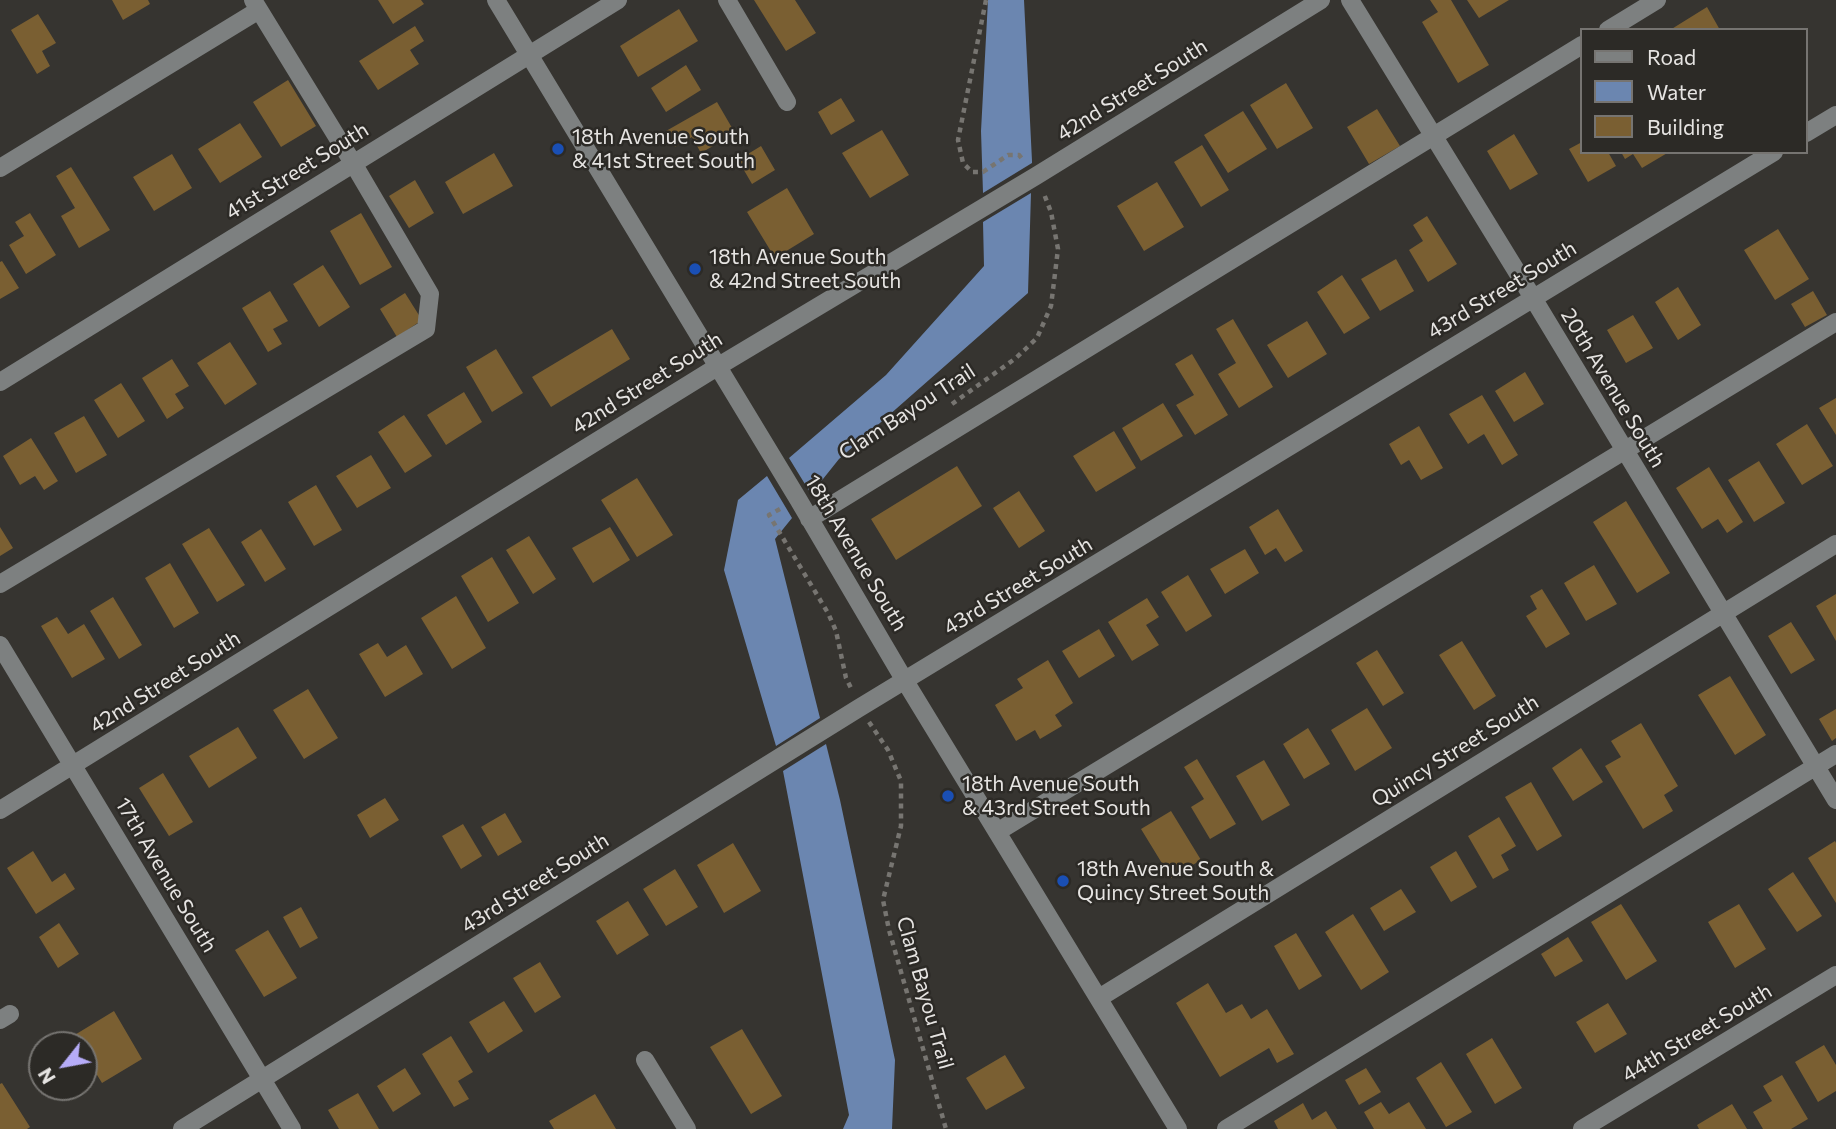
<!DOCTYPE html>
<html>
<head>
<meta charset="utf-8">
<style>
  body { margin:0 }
  #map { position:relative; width:1836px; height:1129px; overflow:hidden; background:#363430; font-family:Commissioner,sans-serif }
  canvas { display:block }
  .legend { position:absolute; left:1580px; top:28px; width:228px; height:126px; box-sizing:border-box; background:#2c2a26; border:2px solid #767471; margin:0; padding:9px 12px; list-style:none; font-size:21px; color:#e6e4e2 }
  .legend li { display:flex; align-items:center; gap:14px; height:35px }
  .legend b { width:35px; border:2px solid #767471 }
  .north { position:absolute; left:28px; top:1031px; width:70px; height:70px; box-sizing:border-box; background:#2c2a26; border:2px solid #767471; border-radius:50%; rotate:239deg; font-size:19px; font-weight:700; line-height:28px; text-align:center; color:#e6e4e2 }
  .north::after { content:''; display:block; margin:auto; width:24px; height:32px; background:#b6acf8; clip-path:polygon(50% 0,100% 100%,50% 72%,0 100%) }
</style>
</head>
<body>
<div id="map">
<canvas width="1836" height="1129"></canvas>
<ul class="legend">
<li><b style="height:9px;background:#7d8080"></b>Road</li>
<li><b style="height:19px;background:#6b86b0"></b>Water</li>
<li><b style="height:19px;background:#7a5f32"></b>Building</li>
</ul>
<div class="north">N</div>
</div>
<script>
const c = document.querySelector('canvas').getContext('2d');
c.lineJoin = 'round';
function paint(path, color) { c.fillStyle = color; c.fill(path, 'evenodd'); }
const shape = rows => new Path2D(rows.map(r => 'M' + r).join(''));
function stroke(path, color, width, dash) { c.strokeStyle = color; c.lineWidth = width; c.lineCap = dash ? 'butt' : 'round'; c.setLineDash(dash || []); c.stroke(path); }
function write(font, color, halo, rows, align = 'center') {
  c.font = font + ' Commissioner,sans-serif'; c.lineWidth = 5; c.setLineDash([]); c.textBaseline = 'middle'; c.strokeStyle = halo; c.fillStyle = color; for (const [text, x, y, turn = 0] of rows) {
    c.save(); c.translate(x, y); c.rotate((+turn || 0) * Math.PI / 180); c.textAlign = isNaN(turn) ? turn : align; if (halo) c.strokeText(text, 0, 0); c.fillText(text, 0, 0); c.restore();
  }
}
paint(shape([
  [988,0,1024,0,1032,161,1032,163,983,193,981,131],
  [1031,193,1028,293,839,459,811,494,789,458,886,375,984,266,983,222],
  [767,476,792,518,775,539,820,718,776,746,724,570,738,500],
  [826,744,840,800,895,1060,892,1129,843,1129,849,1115,783,771]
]), '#6b86b0');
paint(shape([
  [112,0,148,0,150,4,123,20],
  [378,0,421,0,424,4,393,24],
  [754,0,795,0,816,33,786,51],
  [1430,0,1451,0,1489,65,1458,83,1422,22,1438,12],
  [1467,0,1509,0,1479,18],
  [1707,7,1720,30,1670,30],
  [679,9,698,41,638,77,620,46],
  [38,14,56,43,42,51,50,66,37,74,11,30],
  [415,26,424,41,410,50,419,64,378,90,359,61],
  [686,65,701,90,666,112,651,88],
  [288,80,316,126,281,147,253,102],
  [1286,83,1313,128,1277,149,1250,105],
  [841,98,855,121,831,135,818,112],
  [717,102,735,133,701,153,692,137,675,147,666,131],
  [1377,109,1400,146,1369,164,1347,127],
  [1243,111,1267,149,1228,173,1204,135],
  [240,123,262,157,220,183,198,149],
  [882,130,909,175,870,198,842,153],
  [1514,134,1538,174,1510,190,1487,151],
  [1582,142,1582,152,1608,152,1616,166,1588,182,1569,149],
  [1202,145,1229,190,1201,207,1174,162],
  [761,146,775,170,752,184,738,160],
  [1621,152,1669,152,1642,168,1633,154,1625,159],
  [494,153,513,186,463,214,445,182],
  [172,154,192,188,154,211,133,177],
  [71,167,110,230,79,248,61,216,75,208,56,176],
  [415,180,434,213,409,228,389,196],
  [1157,182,1184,227,1144,251,1117,206],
  [787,188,814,234,775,258,747,212],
  [30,213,56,255,26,274,9,245,24,236,15,222],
  [361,213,392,267,360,285,330,231],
  [1427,216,1457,264,1428,282,1409,250,1423,241,1413,225],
  [1778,229,1809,279,1775,300,1744,250],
  [1396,259,1414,291,1380,311,1361,279],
  [2,261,19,288,0,299,0,262],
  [323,265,350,307,319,327,293,284],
  [1342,275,1370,318,1344,334,1317,292],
  [1678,287,1701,325,1678,340,1655,302],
  [270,291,288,321,273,329,282,344,268,352,242,308],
  [1813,291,1827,315,1805,327,1791,304],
  [405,293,422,320,397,337,380,309],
  [1633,315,1653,348,1626,363,1607,330],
  [1233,319,1273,387,1239,408,1218,374,1236,363,1216,329],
  [1307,321,1327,354,1288,378,1267,345],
  [612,329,630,359,551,407,532,377],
  [230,342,257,384,225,405,197,363],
  [496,349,523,393,492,412,466,367],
  [1192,354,1228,415,1195,435,1176,405,1194,395,1175,364],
  [172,359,189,386,175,394,184,408,167,419,142,378],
  [1525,372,1544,404,1514,422,1495,391],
  [121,383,145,421,118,438,94,400],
  [464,392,482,422,446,445,427,415],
  [1482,395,1518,455,1502,465,1484,434,1468,444,1449,414],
  [1836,398,1836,435,1819,408],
  [1163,403,1183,436,1141,461,1122,428],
  [404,415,432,456,405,473,378,432],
  [84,416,107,455,76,473,54,433],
  [1807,424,1833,466,1802,485,1776,444],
  [1419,426,1443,468,1421,480,1409,460,1401,465,1389,444],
  [1114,431,1136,468,1096,492,1073,456],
  [31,438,58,481,44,490,35,476,20,485,3,456],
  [371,455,391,488,357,508,336,476],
  [1759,461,1785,503,1754,522,1728,480],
  [957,466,982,506,896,560,871,519],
  [1709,467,1743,522,1727,533,1718,519,1702,529,1676,488],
  [637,478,673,535,637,557,601,500],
  [316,485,342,530,314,546,288,502],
  [1019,491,1045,531,1019,548,993,508],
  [1626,501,1670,573,1637,593,1593,522],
  [1278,509,1303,551,1285,562,1276,548,1265,555,1249,527],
  [0,527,13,548,0,556],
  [610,527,630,560,593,583,572,548],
  [209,528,245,585,217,602,182,544],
  [261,529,286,569,265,582,241,542],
  [529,536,556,579,533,594,506,550],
  [1245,549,1259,573,1225,594,1210,569],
  [492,557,519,603,488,622,461,576],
  [170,563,199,613,174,628,145,578],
  [1594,565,1617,604,1586,621,1564,583],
  [1188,575,1212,616,1186,632,1161,592],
  [1542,589,1570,634,1546,648,1526,616,1537,609,1530,596],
  [1836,594,1836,641,1816,606],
  [456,596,486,648,452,669,421,618],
  [113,597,142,645,119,659,90,611],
  [1147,598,1159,617,1146,625,1159,645,1132,661,1108,622],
  [57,617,68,634,84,624,105,659,72,678,41,626],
  [1791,622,1815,660,1791,674,1768,636],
  [1099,629,1115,656,1079,678,1062,651],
  [1462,641,1496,696,1474,710,1439,655],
  [378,643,387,657,406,645,423,674,385,697,359,654],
  [1377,650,1404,693,1383,706,1356,663],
  [1048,660,1073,703,1055,715,1062,726,1040,739,1035,730,1016,741,995,705,1023,688,1017,679],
  [1730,676,1766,735,1735,755,1698,695],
  [308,689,338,738,304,759,273,710],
  [1367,708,1392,748,1355,771,1331,730],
  [1836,709,1836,738,1832,741,1819,719],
  [1641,723,1678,786,1664,795,1673,811,1643,829,1605,766,1621,757,1611,741],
  [238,727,257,758,209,788,189,756],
  [1308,728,1330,764,1304,779,1283,744],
  [1581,748,1603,782,1573,801,1552,768],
  [1197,759,1236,824,1210,839,1191,807,1204,799,1184,767],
  [1264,760,1290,805,1262,821,1236,776],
  [163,773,193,822,169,836,139,788],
  [1531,782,1562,836,1537,851,1505,797],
  [385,798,399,820,370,838,357,815],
  [1171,811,1201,860,1171,878,1141,829],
  [505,813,522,842,498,856,481,827],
  [1499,817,1516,846,1501,855,1509,870,1493,879,1468,836],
  [463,824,482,856,461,869,442,836],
  [1835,841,1836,843,1836,903,1808,858],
  [733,843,761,891,724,913,697,865],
  [33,851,52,882,65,873,75,889,36,914,7,868],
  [1456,851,1477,887,1451,902,1430,867],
  [675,869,698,907,666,926,643,889],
  [1793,872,1822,916,1797,932,1768,889],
  [1401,889,1416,912,1384,931,1370,908],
  [628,901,649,935,617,955,596,921],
  [1621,904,1657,961,1626,980,1591,922],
  [1739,904,1766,949,1735,968,1708,922],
  [301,907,318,938,300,948,283,917],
  [1353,914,1389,972,1361,990,1325,932],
  [59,923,79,954,58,968,39,937],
  [268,930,297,978,264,997,235,950],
  [1296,933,1322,976,1299,990,1274,946],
  [1568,937,1583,961,1555,977,1541,954],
  [540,962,561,997,535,1013,513,978],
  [1208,983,1226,1013,1242,1004,1251,1019,1267,1009,1294,1054,1277,1063,1269,1048,1220,1077,1176,1003],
  [504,1001,523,1031,488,1053,469,1022],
  [1608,1003,1627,1034,1595,1053,1576,1022],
  [114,1011,142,1059,102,1083,84,1054,84,1045,79,1045,73,1036],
  [742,1029,782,1096,751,1114,710,1047],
  [451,1036,473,1072,458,1081,469,1099,454,1107,422,1054],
  [1492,1038,1522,1088,1495,1104,1466,1054],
  [1824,1045,1836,1065,1836,1091,1818,1102,1795,1062],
  [1005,1055,1025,1088,986,1110,966,1078],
  [1441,1062,1472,1112,1446,1127,1416,1078],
  [405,1068,421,1094,393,1112,377,1086],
  [1366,1068,1381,1092,1359,1105,1345,1080],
  [1782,1075,1808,1119,1791,1129,1763,1129,1753,1112,1772,1101,1763,1086],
  [2,1083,30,1127,27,1129,0,1129,0,1084],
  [358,1093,379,1129,339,1129,328,1110],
  [595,1094,616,1129,554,1129,549,1121],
  [1381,1102,1389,1114,1409,1102,1426,1129,1374,1129,1364,1112],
  [1303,1103,1312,1120,1326,1111,1337,1129,1278,1129,1274,1121],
  [1732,1104,1747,1129,1699,1129,1697,1125]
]), '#7a5f32');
stroke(shape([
  [986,0,958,140,963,163,972,172,983,172,1008,155,1019,155,1023,160],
  [952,404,1016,358,1037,338,1051,306,1058,249,1051,212,1044,194],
  [780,509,769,515,828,613,836,631,846,678,852,690],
  [869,722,888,750,901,781,901,826,883,900,889,930,946,1129]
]), '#777571', 4.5, [5, 5]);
stroke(shape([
  [496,0,798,499,905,681,1178,1129],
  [727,0,787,102],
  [1350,0,1533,298,1836,800],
  [1608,30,1657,0],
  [1806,133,1836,115],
  [0,168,259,10],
  [0,382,618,0],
  [809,519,1582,45],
  [0,584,426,329,430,294,353,163,253,0],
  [0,645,292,1129],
  [0,810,717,367,1036,176,1321,0],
  [997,832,1836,322],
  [1099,998,1836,544],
  [0,1020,10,1014],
  [645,1060,687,1129],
  [182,1129,859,708,1774,152],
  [1226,1129,1836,754],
  [1582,1129,1836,975]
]), '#7d8080', 18);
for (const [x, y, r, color] of [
  [558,149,7,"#1a4fb4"],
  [695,269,7,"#1a4fb4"],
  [948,796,7,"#1a4fb4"],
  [1063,881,7,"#1a4fb4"]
]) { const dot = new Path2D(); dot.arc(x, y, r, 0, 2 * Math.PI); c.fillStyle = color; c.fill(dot); stroke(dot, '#2c2a26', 2.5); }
write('21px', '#e6e4e2', '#2c2a26', [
  ["42nd Street South",1132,90,-32],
  ["41st Street South",297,171,-32],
  ["43rd Street South",1502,290,-31],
  ["42nd Street South",647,383,-32],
  ["20th Avenue South",1613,388,59],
  ["Clam Bayou Trail",907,412,-33],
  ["18th Avenue South",856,553,59],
  ["43rd Street South",1018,586,-31],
  ["42nd Street South",165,682,-32],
  ["Quincy Street South",1455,751,-32],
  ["17th Avenue South",166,875,59],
  ["43rd Street South",535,883,-32],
  ["Clam Bayou Trail",925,993,74],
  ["44th Street South",1697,1033,-31]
]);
write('21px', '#e6e4e2', '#2c2a26', [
  ["18th Avenue South",572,137],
  ["& 41st Street South",572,161],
  ["18th Avenue South",709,257],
  ["& 42nd Street South",709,281],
  ["18th Avenue South",962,784],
  ["& 43rd Street South",962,808],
  ["18th Avenue South &",1077,869],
  ["Quincy Street South",1077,893]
], 'left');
</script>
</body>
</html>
